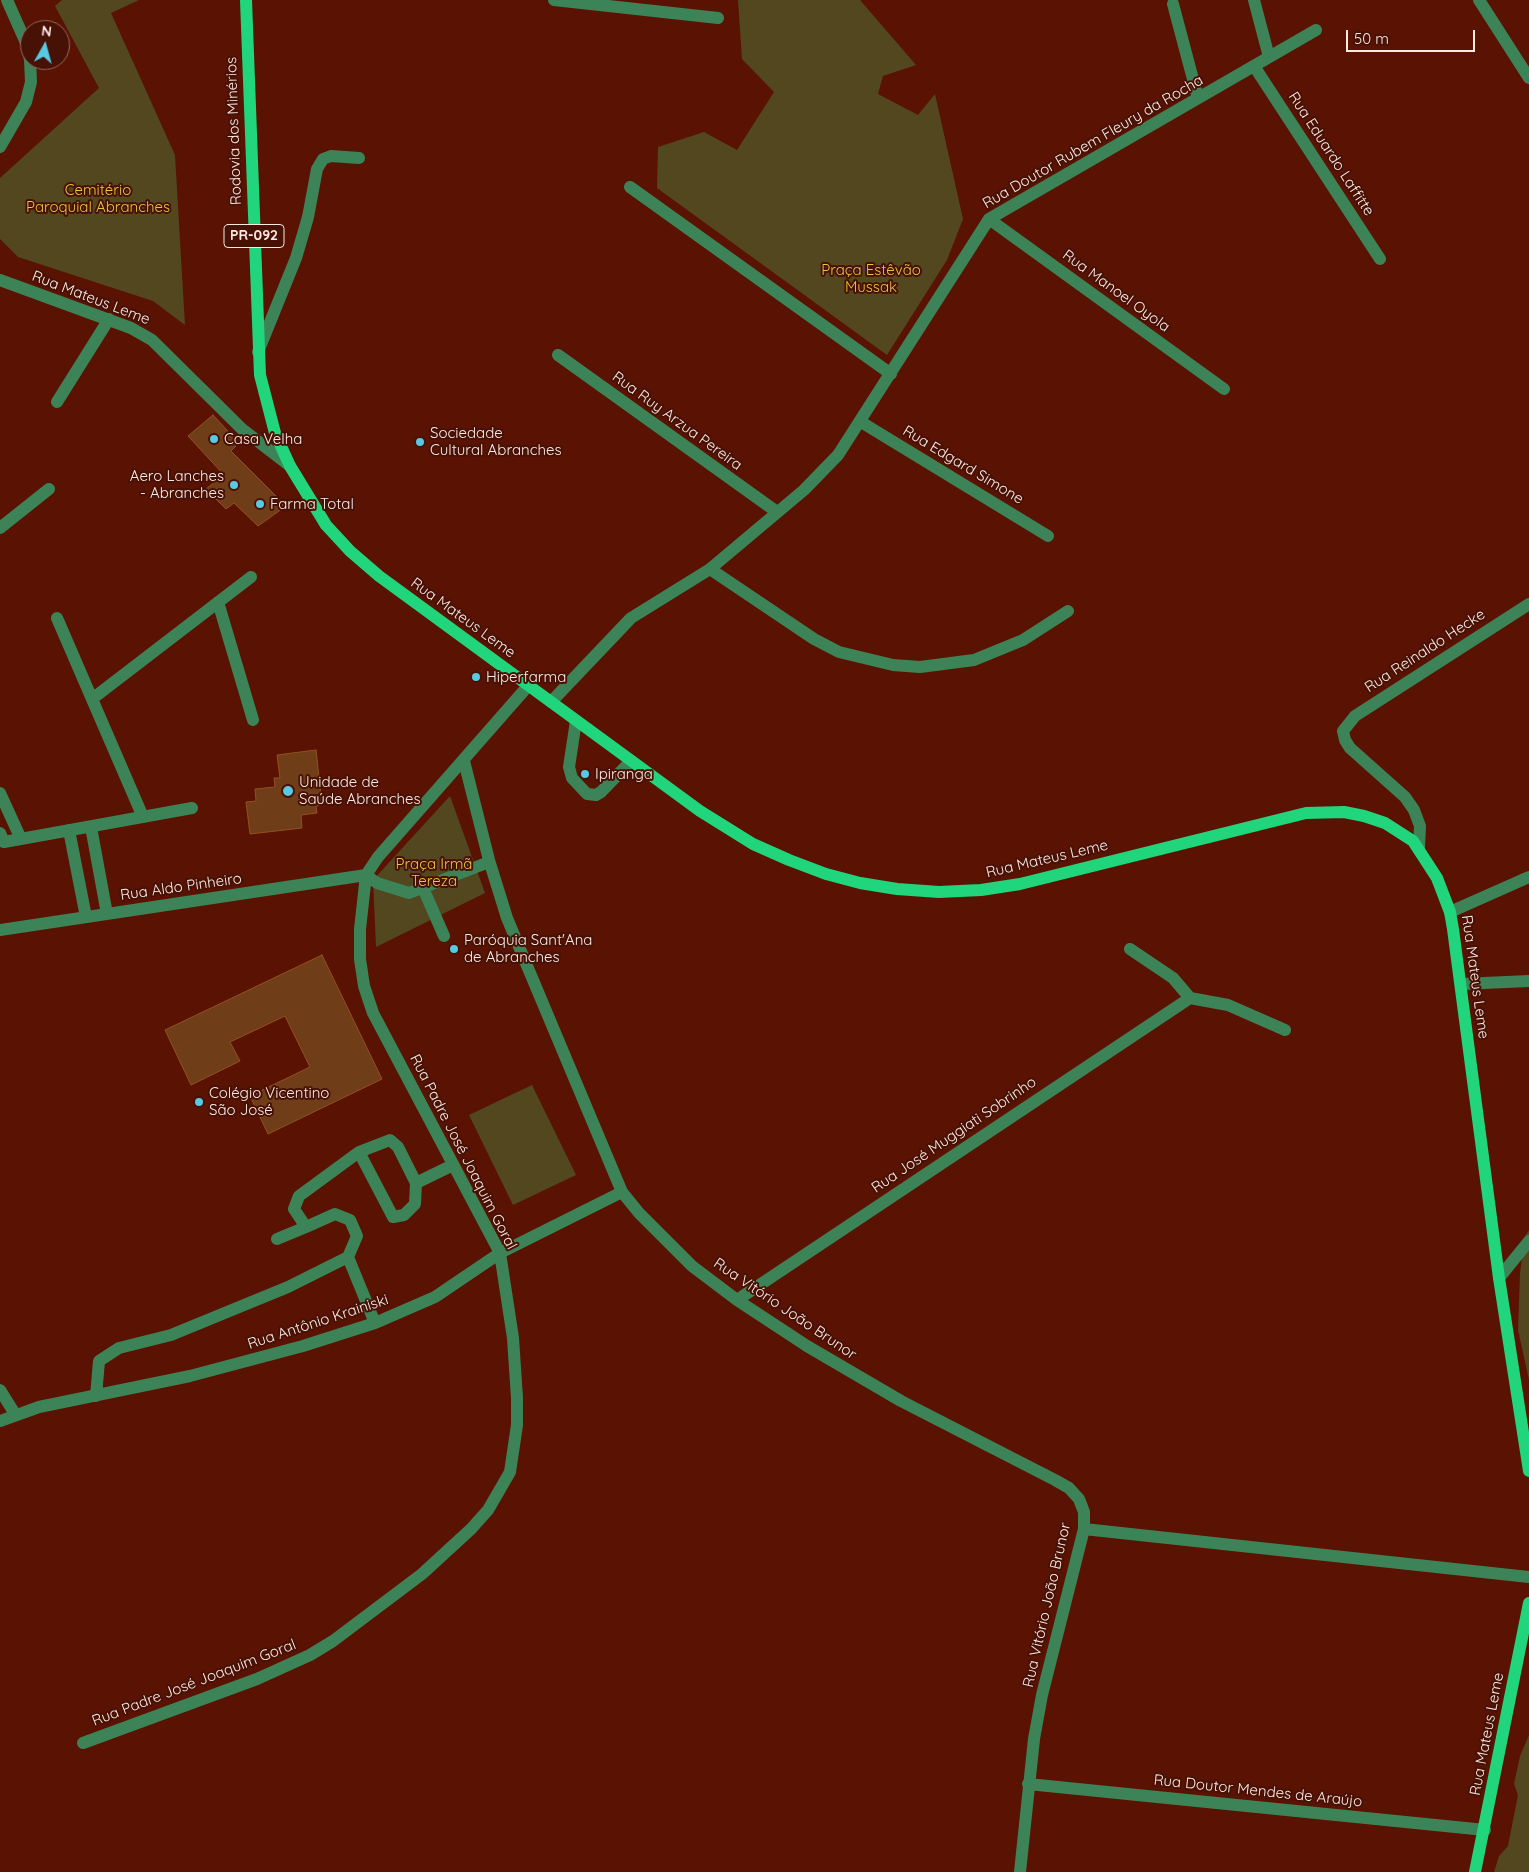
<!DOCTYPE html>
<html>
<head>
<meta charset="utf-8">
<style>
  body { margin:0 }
  #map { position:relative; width:1529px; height:1872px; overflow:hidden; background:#5a1302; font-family:Quicksand,sans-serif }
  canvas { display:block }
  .north { position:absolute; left:20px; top:20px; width:50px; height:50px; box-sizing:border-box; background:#471105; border:1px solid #90685f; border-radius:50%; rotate:7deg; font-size:14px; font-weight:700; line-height:20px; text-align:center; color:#fdeae5 }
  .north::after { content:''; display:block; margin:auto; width:18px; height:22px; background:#57c9e2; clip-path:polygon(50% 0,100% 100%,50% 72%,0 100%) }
  .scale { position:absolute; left:1346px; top:30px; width:129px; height:22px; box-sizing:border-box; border:2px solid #fdeae5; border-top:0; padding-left:6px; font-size:15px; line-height:18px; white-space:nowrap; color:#fdeae5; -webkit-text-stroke:4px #471105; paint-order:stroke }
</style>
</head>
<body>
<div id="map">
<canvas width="1529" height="1872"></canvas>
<div class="north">N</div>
<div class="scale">50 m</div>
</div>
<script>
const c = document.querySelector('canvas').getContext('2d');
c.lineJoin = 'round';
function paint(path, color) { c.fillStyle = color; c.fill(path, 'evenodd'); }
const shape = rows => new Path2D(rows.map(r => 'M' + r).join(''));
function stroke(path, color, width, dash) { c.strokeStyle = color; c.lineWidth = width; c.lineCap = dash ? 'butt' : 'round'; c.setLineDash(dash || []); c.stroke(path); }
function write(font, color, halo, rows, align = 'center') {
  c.font = font + ' Quicksand,sans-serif'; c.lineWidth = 4; c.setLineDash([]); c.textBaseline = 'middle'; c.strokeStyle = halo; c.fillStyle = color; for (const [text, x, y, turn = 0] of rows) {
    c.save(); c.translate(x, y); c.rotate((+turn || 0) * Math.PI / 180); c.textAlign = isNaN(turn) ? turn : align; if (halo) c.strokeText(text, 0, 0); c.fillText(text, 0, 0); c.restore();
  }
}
paint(shape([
  [62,0,139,0,111,13,175,155,185,325,153,301,18,257,0,239,0,178,99,88,55,6],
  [738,0,860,0,916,65,883,76,878,94,918,115,935,94,963,219,947,260,887,355,657,188,658,147,704,132,737,150,774,92,742,59],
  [450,796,485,893,376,947,373,880],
  [532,1085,576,1175,513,1205,469,1115],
  [1529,1230,1529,1380,1518,1330,1520,1273,1525,1236],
  [1529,1735,1529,1872,1494,1872,1499,1856,1508,1846,1518,1795,1514,1784,1520,1756]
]), '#52471f');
const building = shape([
  [213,415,239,443,231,451,286,506,258,526,234,503,226,509,206,489,224,475,188,436,213,415],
  [316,750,322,805,316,806,317,813,301,815,302,828,250,834,246,802,256,801,255,789,275,787,274,778,280,778,277,755,316,750],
  [322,955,382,1079,268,1134,250,1096,310,1067,285,1016,230,1042,240,1061,191,1085,165,1030,322,955]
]);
paint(building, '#6f3e19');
stroke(building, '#925120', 1);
stroke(shape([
  [7,0,27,45,30,60],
  [554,0,718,18],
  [1254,0,1269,57],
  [1479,0,1529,78],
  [1173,4,1198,98],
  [1254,66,1380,259],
  [0,147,26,102,31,82,30,60],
  [630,187,891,374],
  [989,219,1224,389],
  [0,280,131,328,152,340,242,429,290,466],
  [258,352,296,258,308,217,317,169,323,159,331,156,359,158],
  [558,355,777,512],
  [57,402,109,319],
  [861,422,1048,536],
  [0,528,49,489],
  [710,569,814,639,839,652,893,665,920,667,974,660,1023,640,1068,611],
  [218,602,253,720],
  [57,618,143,817],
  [92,699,251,577],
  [551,702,631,618,710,569,804,490,838,455,989,219,1316,30],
  [576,721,569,767,572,778,587,794,596,795,601,792,631,761],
  [464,761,489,860,507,918,622,1192,639,1213,692,1266,737,1300,807,1346,901,1401,1055,1480,1069,1488,1079,1499,1084,1512,1084,1529,1042,1695,1034,1739,1020,1872],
  [0,793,21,839],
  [91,827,107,914],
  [69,830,86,917],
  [0,833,4,842,192,808],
  [1419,848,1420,826,1414,810,1405,797,1350,748,1345,740,1343,731,1355,716,1529,604],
  [366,875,377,883,409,893,489,862],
  [423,888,444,936],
  [1450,912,1529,877],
  [0,930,366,875],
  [1130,949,1173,978,1190,998,1228,1005,1285,1030],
  [1461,984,1529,981],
  [359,1152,393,1217,404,1215,415,1204,416,1183],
  [277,1239,306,1227],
  [348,1257,375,1323],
  [1499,1278,1529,1241],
  [737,1300,1190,998],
  [0,1390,15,1414],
  [96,1396,99,1361,119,1348,171,1335,288,1287,348,1257,357,1236,350,1220,335,1214,306,1227,294,1209,299,1196,359,1152,390,1140,398,1147,416,1183,453,1165],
  [0,1421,39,1407,190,1376,303,1346,375,1323,435,1297,500,1253,622,1192],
  [1084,1529,1529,1577],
  [83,1743,257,1679,310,1655,333,1641,422,1574,471,1529,488,1510,510,1472,517,1425,517,1398,513,1338,500,1253,373,1013,364,986,360,959,360,929,366,875,378,857,528,686],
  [1028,1784,1485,1830]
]), '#3d8358', 12);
stroke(shape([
  [246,0,260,375,275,433,290,466,326,525,350,551,379,576,700,811,753,844,789,860,826,874,860,883,897,889,939,892,981,890,1020,884,1306,813,1344,812,1364,816,1385,823,1413,841,1437,878,1450,912,1453,929,1499,1278,1529,1471],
  [1475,1872,1529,1603]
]), '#20d57c', 12);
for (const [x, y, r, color] of [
  [214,439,5,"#57c9e2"],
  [420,442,5,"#57c9e2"],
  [234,485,5,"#57c9e2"],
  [260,504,5,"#57c9e2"],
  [476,677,5,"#57c9e2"],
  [585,774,5,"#57c9e2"],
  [288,791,6,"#57c9e2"],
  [454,949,5,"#57c9e2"],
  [199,1102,5,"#57c9e2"]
]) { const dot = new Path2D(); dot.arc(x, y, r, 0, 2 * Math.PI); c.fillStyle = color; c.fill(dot); stroke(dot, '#471105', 2); }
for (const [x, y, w] of [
  [254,236,60]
]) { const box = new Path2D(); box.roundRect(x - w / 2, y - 11.5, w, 23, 4); c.fillStyle = '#471105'; c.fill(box); stroke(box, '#fdeae5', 1); }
write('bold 14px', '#fdeae5', null, [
  ["PR-092",254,236]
]);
write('15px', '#fdeae5', '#471105', [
  ["Rodovia dos Minérios",234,131,-92],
  ["Rua Doutor Rubem Fleury da Rocha",1093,142,-30],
  ["Rua Eduardo Laffitte",1331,154,57],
  ["Rua Manoel Oyola",1116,291,36],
  ["Rua Mateus Leme",91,298,21],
  ["Rua Ruy Arzua Pereira",677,421,36],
  ["Rua Edgard Simone",963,465,31],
  ["Rua Mateus Leme",463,618,36],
  ["Rua Reinaldo Hecke",1425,651,-33],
  ["Rua Mateus Leme",1047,859,-13],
  ["Rua Aldo Pinheiro",181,887,-8],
  ["Rua Mateus Leme",1475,977,82],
  ["Rua José Muggiati Sobrinho",954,1135,-34],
  ["Rua Padre José Joaquim Goral",463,1152,63],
  ["Rua Vitório João Brunor",785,1309,34],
  ["Rua Antônio Krainiski",318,1322,-18],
  ["Rua Vitório João Brunor",1047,1605,-77],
  ["Rua Padre José Joaquim Goral",194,1683,-21],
  ["Rua Mateus Leme",1487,1734,-79],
  ["Rua Doutor Mendes de Araújo",1258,1791,6]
]);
write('15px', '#e8c63f', '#471105', [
  ["Cemitério",98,190],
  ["Paroquial Abranches",98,207],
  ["Praça Estêvão",871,270],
  ["Mussak",871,287],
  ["Praça Irmã",434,864],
  ["Tereza",434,881]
]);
write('15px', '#fdeae5', '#471105', [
  ["Sociedade",430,433],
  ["Cultural Abranches",430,450],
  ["Casa Velha",224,439],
  ["Aero Lanches",224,476,"right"],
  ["- Abranches",224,493,"right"],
  ["Farma Total",270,504],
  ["Hiperfarma",486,677],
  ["Ipiranga",595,774],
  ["Unidade de",299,782],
  ["Saúde Abranches",299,799],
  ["Paróquia Sant'Ana",464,940],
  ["de Abranches",464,957],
  ["Colégio Vicentino",209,1093],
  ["São José",209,1110]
], 'left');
</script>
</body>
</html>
